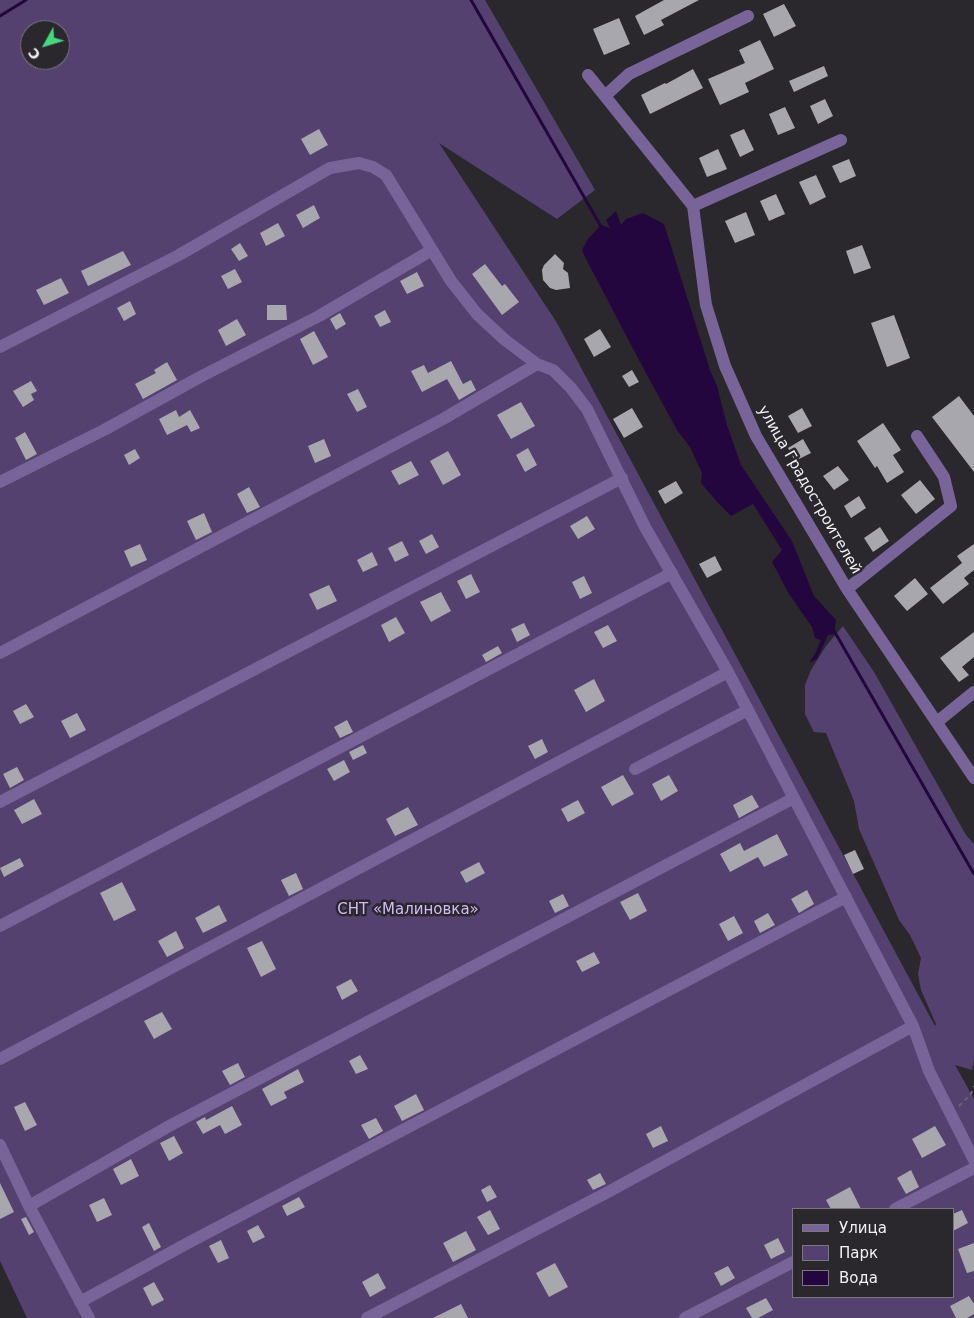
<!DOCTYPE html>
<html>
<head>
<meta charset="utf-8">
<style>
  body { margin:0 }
  #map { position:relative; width:974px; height:1318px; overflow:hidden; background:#2a282d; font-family:"DejaVu Sans",sans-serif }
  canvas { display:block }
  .legend { position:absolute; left:792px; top:1208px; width:162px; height:90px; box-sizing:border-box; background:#2a282d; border:1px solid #7a787d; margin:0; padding:6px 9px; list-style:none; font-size:15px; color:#f2f0f4 }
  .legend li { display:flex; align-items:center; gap:10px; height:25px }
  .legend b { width:25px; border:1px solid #7a787d }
  .north { position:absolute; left:20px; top:20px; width:50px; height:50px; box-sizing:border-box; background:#2a282d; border:1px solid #7a787d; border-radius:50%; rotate:231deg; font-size:14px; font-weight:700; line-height:20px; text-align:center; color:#f2f0f4 }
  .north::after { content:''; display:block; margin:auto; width:18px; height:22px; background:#44d77b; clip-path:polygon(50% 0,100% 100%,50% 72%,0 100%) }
</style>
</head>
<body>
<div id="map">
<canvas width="974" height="1318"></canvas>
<ul class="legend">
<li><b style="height:6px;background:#786498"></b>Улица</li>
<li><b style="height:14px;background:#544170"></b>Парк</li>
<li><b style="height:14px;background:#24063f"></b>Вода</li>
</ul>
<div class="north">С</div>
</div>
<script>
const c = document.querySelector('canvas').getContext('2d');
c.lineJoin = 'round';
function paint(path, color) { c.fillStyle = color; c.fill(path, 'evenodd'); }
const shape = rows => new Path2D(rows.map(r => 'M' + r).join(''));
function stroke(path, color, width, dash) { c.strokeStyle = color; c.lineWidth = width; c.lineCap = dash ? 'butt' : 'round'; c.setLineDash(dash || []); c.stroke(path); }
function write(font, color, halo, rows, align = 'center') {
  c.font = font + ' "DejaVu Sans",sans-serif'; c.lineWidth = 5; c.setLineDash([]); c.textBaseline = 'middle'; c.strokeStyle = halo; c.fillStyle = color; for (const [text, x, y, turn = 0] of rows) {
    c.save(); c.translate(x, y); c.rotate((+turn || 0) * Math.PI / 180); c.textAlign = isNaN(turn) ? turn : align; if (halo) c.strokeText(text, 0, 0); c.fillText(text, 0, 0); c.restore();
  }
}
paint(shape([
  [0,0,485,0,595,190,557,219,439,143,557,323,935,1026,936,1024,921,990,918,974,921,958,910,935,899,920,859,829,854,801,826,733,814,732,805,714,805,685,811,670,826,646,843,626,874,672,966,835,974,844,974,1060,972,1070,955,1065,974,1099,974,1318,27,1318,0,1261],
  [30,30,60,30,60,60,30,60],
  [793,1209,953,1209,953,1297,793,1297]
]), '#544170');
paint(shape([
  [616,211,621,225,626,219,643,213,664,224,710,370,717,386,727,425,741,465,792,541,814,596,836,620,834,634,828,635,817,659,809,663,816,652,821,640,815,638,812,627,789,594,772,562,782,550,753,504,731,516,718,503,701,483,702,473,690,447,677,430,640,362,585,257,582,250,587,240,601,225,610,228,606,220]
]), '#24063f');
stroke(shape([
  [471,0,603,230],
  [0,16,26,0],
  [833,629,974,874]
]), '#24063f', 3);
paint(shape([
  [664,0,699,0,661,20,664,25,644,35,635,16],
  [784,4,796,26,774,37,763,14],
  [619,18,630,44,604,55,593,29],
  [760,40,774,69,745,83,749,92,720,105,708,79,745,63,739,50],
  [824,66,828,76,794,92,789,81],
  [693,69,703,88,650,114,641,95,665,83,666,84],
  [825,99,833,116,818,124,810,106],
  [785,107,795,128,778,135,769,114],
  [319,129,328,145,310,155,301,139],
  [744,129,754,150,740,157,730,135],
  [718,149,727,169,707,177,699,158],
  [849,159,856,176,840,183,832,166],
  [816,175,826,197,810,205,799,182],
  [776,194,785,214,769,221,760,201],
  [314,205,320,218,303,228,296,215],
  [746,212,755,235,735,243,725,221],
  [278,223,285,236,266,246,260,233],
  [240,243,248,256,239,261,231,249],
  [862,245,871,268,854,274,846,251],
  [123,251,131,265,88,286,81,271],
  [555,254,564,263,563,269,568,273,570,288,556,290,550,288,543,280,542,270,544,265],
  [485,264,502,286,505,284,519,302,502,315,472,274],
  [235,269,242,282,228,289,221,276],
  [417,272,424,286,407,294,400,281],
  [61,278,69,293,44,305,36,290],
  [130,301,136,314,124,321,117,308],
  [267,305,286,305,287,320,267,320],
  [385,310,391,322,380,327,374,316],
  [340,313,346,324,336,330,330,319],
  [894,315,910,358,887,367,871,323],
  [237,319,246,335,226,346,218,330],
  [600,329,611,347,594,357,584,339],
  [314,331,328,357,313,365,300,339],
  [451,361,463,384,471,380,476,390,459,400,447,379,422,392,411,371,424,365,428,373],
  [167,362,177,380,143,399,135,384,156,373,154,370],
  [632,370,639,382,629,387,622,376],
  [31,381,37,391,31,394,34,400,23,407,13,391],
  [358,389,367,407,357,412,347,394],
  [959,396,974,416,974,472,932,417],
  [521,402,535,426,511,439,497,415],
  [632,408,643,427,624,438,613,419],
  [802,408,812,426,798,433,788,416],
  [176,410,179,417,190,410,200,428,191,432,187,425,167,435,159,419],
  [883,423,901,450,893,455,904,472,887,483,877,466,875,468,857,441],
  [25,432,37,454,26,460,15,438],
  [324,439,331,456,315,463,308,446],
  [803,439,811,453,795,461,788,448],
  [528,448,537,465,525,472,516,455],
  [135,449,140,458,129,465,124,455],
  [448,451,461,475,443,485,430,461],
  [411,461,419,475,399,485,391,471],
  [838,466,849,480,834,490,823,476],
  [920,480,935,499,916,514,901,495],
  [676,481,683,493,665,504,658,491],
  [249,487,260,507,247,513,237,494],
  [859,496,866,508,851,518,844,506],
  [204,513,212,532,196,540,187,521],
  [587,516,595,529,578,539,570,526],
  [880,527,889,541,873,552,864,538],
  [432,534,439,547,426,554,419,541],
  [402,541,409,555,395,562,388,548],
  [140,544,147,560,131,567,124,551],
  [974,544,974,570,964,578,969,584,943,604,930,588,962,563,957,556],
  [372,552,378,565,363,572,357,560],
  [715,556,722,570,707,578,699,564],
  [471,574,480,592,466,599,457,581],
  [584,576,592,593,580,599,572,582],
  [915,578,928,594,907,611,894,596],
  [329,585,337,601,317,610,309,594],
  [441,592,451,611,431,622,420,602],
  [396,617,405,633,389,642,381,625],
  [524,623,530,635,517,642,511,629],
  [608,625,617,641,603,648,594,632],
  [974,632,974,657,962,667,969,675,959,682,940,658],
  [498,646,502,653,486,662,482,655],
  [594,679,605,701,586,712,574,690],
  [26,704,34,717,20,724,13,711],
  [77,713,86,730,70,738,61,721],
  [347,720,353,732,340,738,334,727],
  [542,739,548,752,535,759,528,746],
  [363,745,367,753,353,760,349,752],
  [344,760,350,772,334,781,327,769],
  [17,767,24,780,10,788,3,774],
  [623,775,634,794,612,806,601,787],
  [669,775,678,791,661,801,652,784],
  [752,795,759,807,739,818,733,805],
  [34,799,42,814,22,824,14,810],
  [578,800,585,813,568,822,561,809],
  [408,807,418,825,395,836,386,819],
  [777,834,788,855,764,867,758,857,730,872,720,854,740,843,744,851],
  [855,850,864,869,853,874,844,855],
  [20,858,24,866,4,877,0,868],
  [479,862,485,873,466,883,460,872],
  [296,873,303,889,289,896,281,880],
  [122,882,136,910,114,921,100,893],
  [807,890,814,904,799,913,791,899],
  [638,893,647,911,630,920,620,902],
  [563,894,569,906,555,913,549,901],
  [219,905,227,921,203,933,195,918],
  [768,913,775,925,760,933,754,921],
  [734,916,743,933,728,941,719,924],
  [176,931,184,948,167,957,158,941],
  [262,941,276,969,261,977,247,948],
  [594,952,600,963,582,972,576,961],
  [351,979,358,991,342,1000,336,987],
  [162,1012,172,1029,154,1039,144,1021],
  [360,1055,368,1069,356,1074,349,1061],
  [238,1063,245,1077,230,1085,222,1071],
  [298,1069,304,1082,284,1092,287,1098,271,1106,262,1089],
  [416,1094,424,1110,402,1121,394,1106],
  [25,1102,37,1125,25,1131,14,1107],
  [232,1106,242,1125,225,1134,220,1125,203,1134,196,1122,205,1117,206,1120],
  [376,1118,383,1131,369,1139,361,1125],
  [661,1126,668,1141,653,1148,646,1134],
  [935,1126,946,1145,922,1158,912,1139],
  [174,1136,183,1153,169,1161,160,1143],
  [131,1159,139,1176,121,1185,113,1169],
  [911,1170,919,1187,906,1194,897,1178],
  [600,1173,606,1184,593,1190,587,1180],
  [0,1183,14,1212,0,1219],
  [490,1185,497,1197,487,1202,481,1190],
  [850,1187,861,1209,831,1209,826,1200],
  [299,1197,305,1207,287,1216,282,1206],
  [104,1198,112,1215,97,1222,89,1205],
  [490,1210,500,1229,488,1235,477,1217],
  [962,1210,968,1223,953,1231,953,1214],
  [26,1217,34,1232,29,1235,21,1219],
  [149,1223,161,1247,154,1251,142,1227],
  [258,1225,265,1237,253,1243,247,1231],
  [466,1231,476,1250,453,1262,443,1243],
  [778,1238,785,1252,771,1259,764,1245],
  [221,1240,229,1258,218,1263,209,1246],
  [974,1243,974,1271,967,1273,958,1249],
  [555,1263,568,1287,549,1297,536,1273],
  [728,1266,735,1278,721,1286,714,1273],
  [378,1273,386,1288,370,1297,362,1282],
  [154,1282,164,1300,152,1306,143,1288],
  [969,1296,974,1304,974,1314,967,1318,956,1318,950,1306],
  [766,1298,773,1310,758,1318,752,1318,746,1308],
  [461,1304,468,1318,433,1318]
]), '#a9a7ae');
stroke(shape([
  [959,1106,971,1094,974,1086]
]), '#69676b', 2, [4, 4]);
stroke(shape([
  [588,75,693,206,706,305,725,366,756,436,847,589,974,778],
  [605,96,629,74,748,16],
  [693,206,841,140],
  [0,347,179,255,330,168,359,163,373,167,386,175,451,281,477,314,505,340,537,364,553,370,571,388,587,409,645,527,728,672,913,1026,929,1071,974,1160],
  [0,482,104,430,200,377,319,316,432,250],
  [847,589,951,506,944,477,917,436],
  [0,653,443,419,537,364],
  [937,722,974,692],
  [635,769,748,710],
  [0,802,622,478],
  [0,926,672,573],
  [0,1059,728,672],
  [0,1145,29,1206,89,1318],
  [29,1206,171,1125,794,798],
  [895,1209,974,1168],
  [80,1302,186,1244,846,897],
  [367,1318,608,1192,913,1026],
  [685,1318,793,1262]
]), '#786498', 12);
write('15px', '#f2f0f4', '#2a282d', [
  ["улица Градостроителей",809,490,60]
]);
write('15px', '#d2bafa', '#2a282d', [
  ["СНТ «Малиновка»",408,910]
]);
</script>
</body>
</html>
